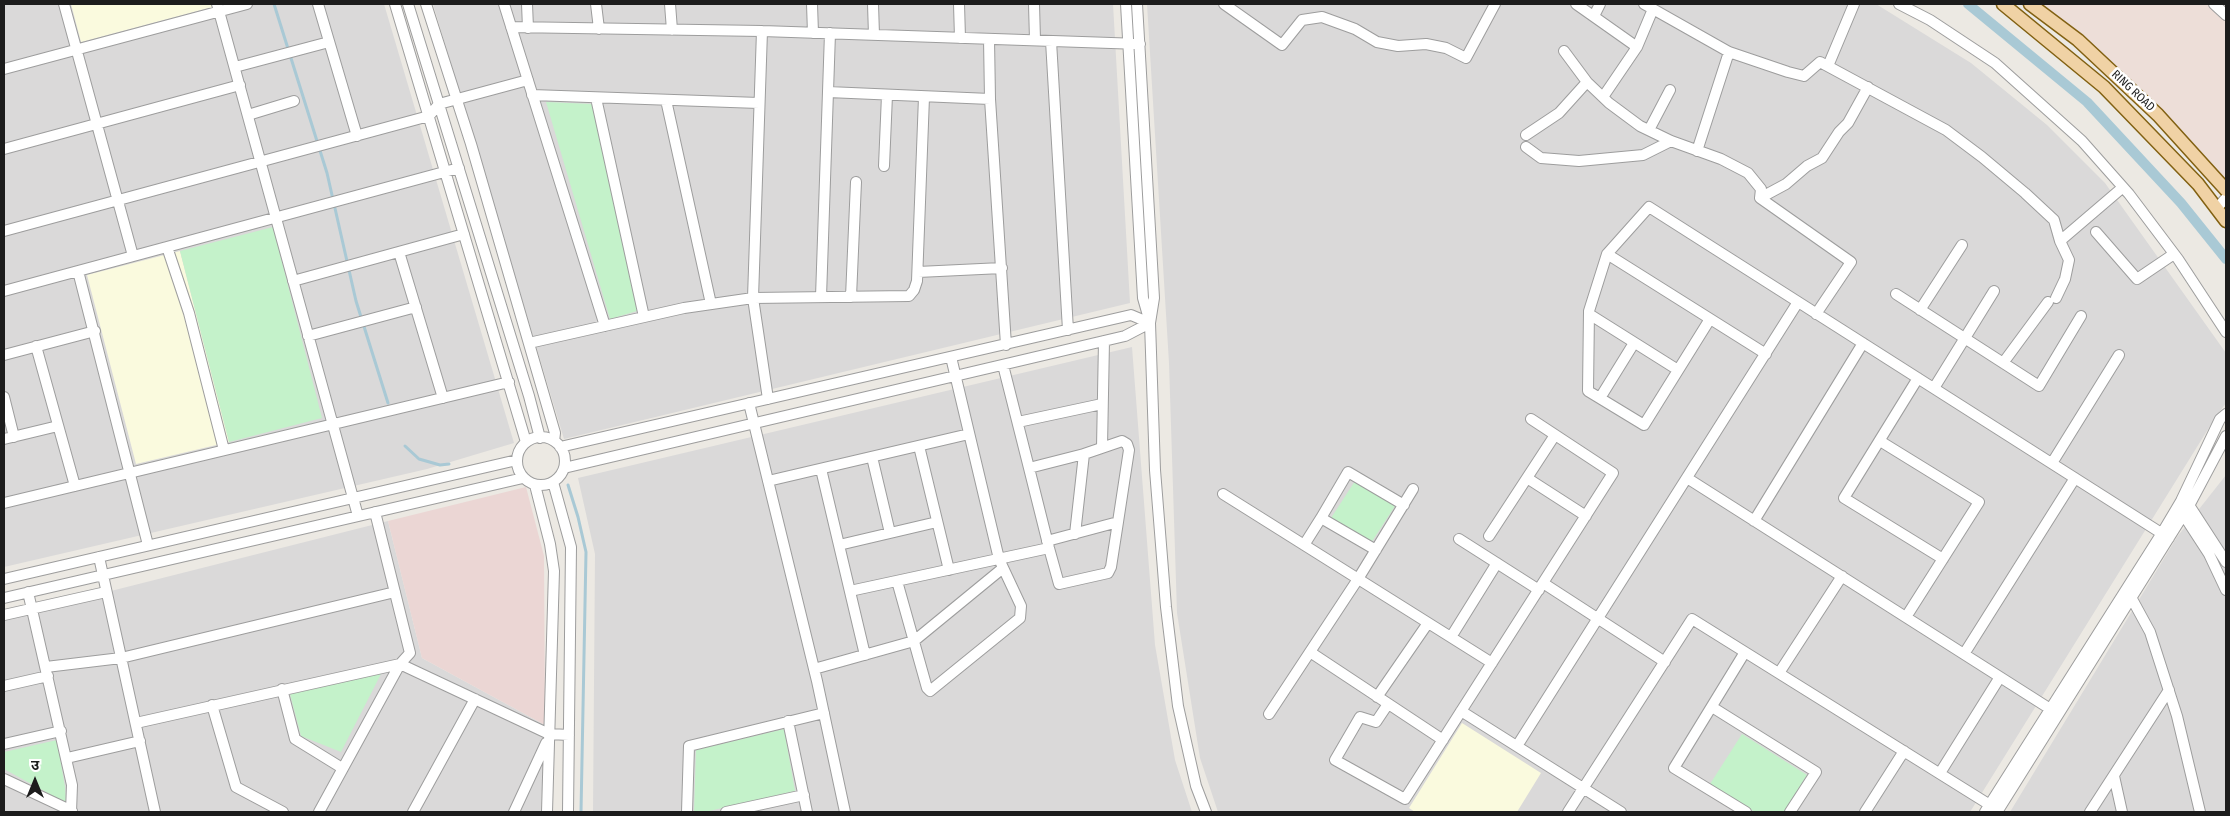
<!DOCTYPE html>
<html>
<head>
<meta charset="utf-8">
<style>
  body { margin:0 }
  #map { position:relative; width:2230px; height:816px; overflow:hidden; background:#ece9e3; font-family:"Fira Sans Condensed","Noto Sans Devanagari",sans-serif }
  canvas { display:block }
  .frame { position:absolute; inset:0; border:5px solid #1c1c1c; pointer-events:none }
  .north { position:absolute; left:10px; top:756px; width:50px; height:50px; -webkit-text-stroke:4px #fff; paint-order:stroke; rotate:0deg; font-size:14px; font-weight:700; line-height:20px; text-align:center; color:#1c1c1c }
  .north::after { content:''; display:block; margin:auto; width:18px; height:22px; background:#1c1c1c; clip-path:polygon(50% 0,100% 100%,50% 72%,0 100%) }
</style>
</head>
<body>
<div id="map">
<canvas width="2230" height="816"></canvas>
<div class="frame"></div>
<div class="north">उ</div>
</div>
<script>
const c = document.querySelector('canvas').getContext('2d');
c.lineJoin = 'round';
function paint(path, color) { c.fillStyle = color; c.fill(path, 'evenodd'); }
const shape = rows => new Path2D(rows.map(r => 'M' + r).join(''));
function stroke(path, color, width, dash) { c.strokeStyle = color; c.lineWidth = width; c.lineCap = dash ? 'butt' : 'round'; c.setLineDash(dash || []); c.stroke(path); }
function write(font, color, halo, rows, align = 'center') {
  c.font = font + ' "Fira Sans Condensed",sans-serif'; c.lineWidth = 5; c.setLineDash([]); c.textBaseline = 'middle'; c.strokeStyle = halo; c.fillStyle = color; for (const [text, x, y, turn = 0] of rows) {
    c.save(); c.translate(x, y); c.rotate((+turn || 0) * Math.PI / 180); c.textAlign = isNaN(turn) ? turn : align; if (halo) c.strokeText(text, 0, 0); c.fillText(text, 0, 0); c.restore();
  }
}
paint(shape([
  [4,4,384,4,514,443,427,469,4,567],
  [433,4,1113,4,1130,303,564,439],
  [1147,4,1876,4,1971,63,2047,125,2105,183,2226,353,2226,403,2215,418,1970,812,1218,812,1200,758,1177,613,1169,363],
  [1132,347,1155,645,1175,760,1192,812,593,812,595,554,578,478],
  [2226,475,2226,812,2010,812,2177,537],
  [388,521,422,658,545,725,541,812,4,812,4,618]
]), '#dad9d9');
paint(shape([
  [526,487,544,556,545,725,422,658,388,521]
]), '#ebd6d4');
paint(shape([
  [71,4,211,4,212,7,81,42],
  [180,251,229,442,136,464,87,275],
  [1462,723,1541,773,1517,812,1415,812,1409,808]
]), '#fafade');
paint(shape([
  [2027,4,2226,4,2226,190,2078,40]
]), '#edded8');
paint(shape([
  [546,102,592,104,637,311,610,319],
  [273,227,322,418,229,442,180,251],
  [1355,481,1395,506,1371,543,1331,518],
  [382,672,341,752,301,736,290,694],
  [784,729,795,791,705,812,694,812,696,750],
  [1742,734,1807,775,1784,812,1755,812,1710,784],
  [57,740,65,787,66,803,4,769,4,752]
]), '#c4f2ca');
stroke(shape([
  [274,4,327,173,356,301,388,403],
  [405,446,419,459,440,465,449,464],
  [568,485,578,517,586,552,581,812]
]), '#a9c9d5', 3);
stroke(shape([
  [1968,4,2087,102,2181,203,2226,259]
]), '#a9c9d5', 10);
const minor = shape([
  [64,4,133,256],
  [217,4,358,516],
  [318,4,357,136],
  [395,4,526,442],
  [408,4,529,396,540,438],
  [426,4,471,144,555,433,554,441],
  [504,4,605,326],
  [527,4,528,28],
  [596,4,599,29],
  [670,4,672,30],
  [812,4,813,33],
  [873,4,874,35],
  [959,4,960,38],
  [1034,4,1035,40],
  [1126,4,1143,298,1149,319],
  [1137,4,1154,298,1150,323,1155,470,1166,607,1178,706,1196,786,1206,812],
  [1224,4,1282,45,1302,20,1322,17,1355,29,1377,42,1398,46,1426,44,1446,48,1466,58,1495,4],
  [1576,4,1637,47],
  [1644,4,1729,52,1788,72,1804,76,1820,62,1946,130,1982,157,2025,193,2054,220,2060,241,2069,260,2065,279,2056,298],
  [1899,4,1930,20,1995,63,2082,141,2129,194,2178,259,2226,332],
  [2214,4,2226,15],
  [1594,16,1600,4],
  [511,27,762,31,1140,44],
  [762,31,753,298,768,399],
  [989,39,990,99,1006,345],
  [1051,41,1068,330],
  [1564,51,1587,82,1609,103,1640,126,1671,141,1721,159,1748,173,1761,189,1760,198],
  [1828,66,1854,4],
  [235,67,329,42],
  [4,69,247,4],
  [828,92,990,99],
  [532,95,759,103],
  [1603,97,1637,47,1653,9],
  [596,98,644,317],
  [666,100,711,304],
  [248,115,294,101],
  [1649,130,1670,90],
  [1526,135,1559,113,1587,82],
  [1526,147,1541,158,1579,161,1643,155,1671,141],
  [4,149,240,85],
  [1697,151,1729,52],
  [884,166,887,95],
  [1760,198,1851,262,1816,314],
  [1760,198,1786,184,1807,166,1822,158,1839,132,1848,123,1868,87],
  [2217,208,2226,198],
  [4,231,429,116,439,104,528,80],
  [2096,232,2137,279,2174,254],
  [2060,241,2122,188],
  [167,247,189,313,224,450],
  [399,252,443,398],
  [1607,254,1766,354],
  [78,271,148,545],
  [918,272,1002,268],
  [293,281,464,234],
  [4,291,459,168],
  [1896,294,2039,386,2081,316],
  [821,297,830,33],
  [851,297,856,182],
  [1920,310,1962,245],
  [1589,314,1678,370],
  [1710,319,1644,425,1588,391,1589,311,1607,254,1649,207,2169,538],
  [308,336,416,307],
  [529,343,684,308,753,298,909,296,914,290,917,281,924,97],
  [36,346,75,486],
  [4,355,95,331],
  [2003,363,2048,302],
  [1003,365,1029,468,1049,548,1059,584,1108,573,1111,567,1118,522,1129,450,1127,444,1122,441,1084,454,1029,468],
  [1918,378,1844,498,1943,559],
  [1934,388,1994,291],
  [4,397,14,437],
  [1600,398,1634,343],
  [749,403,817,681,845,812],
  [1018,422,1102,404],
  '517 461a24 24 0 1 1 48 0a24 24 0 1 1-48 0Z',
  [4,439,58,426],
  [1880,441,1979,502,1906,617],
  [919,446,949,570],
  [560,447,1131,315,1150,323],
  [1102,447,1104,341],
  [872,457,890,533],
  [2052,463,2119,355],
  [564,468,1125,336,1150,323],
  [821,469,865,655],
  [1527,478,1586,516],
  [1687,478,2055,712],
  [768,481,969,434],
  [553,482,571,547,568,812],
  [535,485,550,544,554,571,547,812],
  [1223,494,1492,663],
  [2187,502,2226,562],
  [4,503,509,382],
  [2181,511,2209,554,2226,590],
  [1754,521,1863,343],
  [1075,534,1084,454],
  [1489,536,1555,435],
  [1459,539,1539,590],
  [1047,541,1118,522],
  [839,545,937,522],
  [1304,545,1321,518],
  [1376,550,1321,518,1348,472,1404,505],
  [99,557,155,812],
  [4,579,517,460],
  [897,581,927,688,930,691,1020,618,1021,606,999,559,951,357],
  [1543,583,1665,662],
  [850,591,1049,548],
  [28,592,72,785,71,812],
  [4,598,523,478],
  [2132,599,2150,632,2177,716,2200,812],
  [4,615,106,592],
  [1451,637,1497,563],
  [1310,652,1443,740],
  [1745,652,1674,768,1746,812],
  [1964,654,2075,478],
  [46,667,121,658,395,592],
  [814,669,914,641,1003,568],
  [1779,673,1842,576],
  [4,686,48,676],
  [282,689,295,739,342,768],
  [1377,697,1428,623],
  [1388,704,1376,722,1360,717,1335,760,1405,799,1613,473,1531,419],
  [212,705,236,787,283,812],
  [1712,707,1816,772,1790,812],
  [1461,711,1621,812],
  [1269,714,1358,579,1413,489],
  [788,721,807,812],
  [136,723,400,664,549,734,569,735],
  [4,744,61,731],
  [1517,746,1798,302],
  [67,758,140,741],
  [1940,773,2000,677],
  [2114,776,2122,812],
  [4,779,72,811],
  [319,812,400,664,410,653,375,512],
  [413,812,475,699],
  [514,812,546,743],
  [687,812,689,746,824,713],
  [726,812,804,795],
  [1568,812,1692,619,1998,810],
  [1865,812,1904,751],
  [1985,812,2162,533,2181,501,2220,419,2226,414],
  [1997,812,2190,504,2226,436],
  [2090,812,2169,690]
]);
const major = shape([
  [2003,4,2104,87,2198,184,2226,221],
  [2030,4,2078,40,2158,115,2226,190]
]);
stroke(minor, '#9d9d9d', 12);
stroke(major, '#826112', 15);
stroke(minor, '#fff', 10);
stroke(major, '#f0d2a5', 12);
write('12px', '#1c1c1c', '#fff', [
  ["RING ROAD",2133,91,43]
]);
</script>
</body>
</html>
